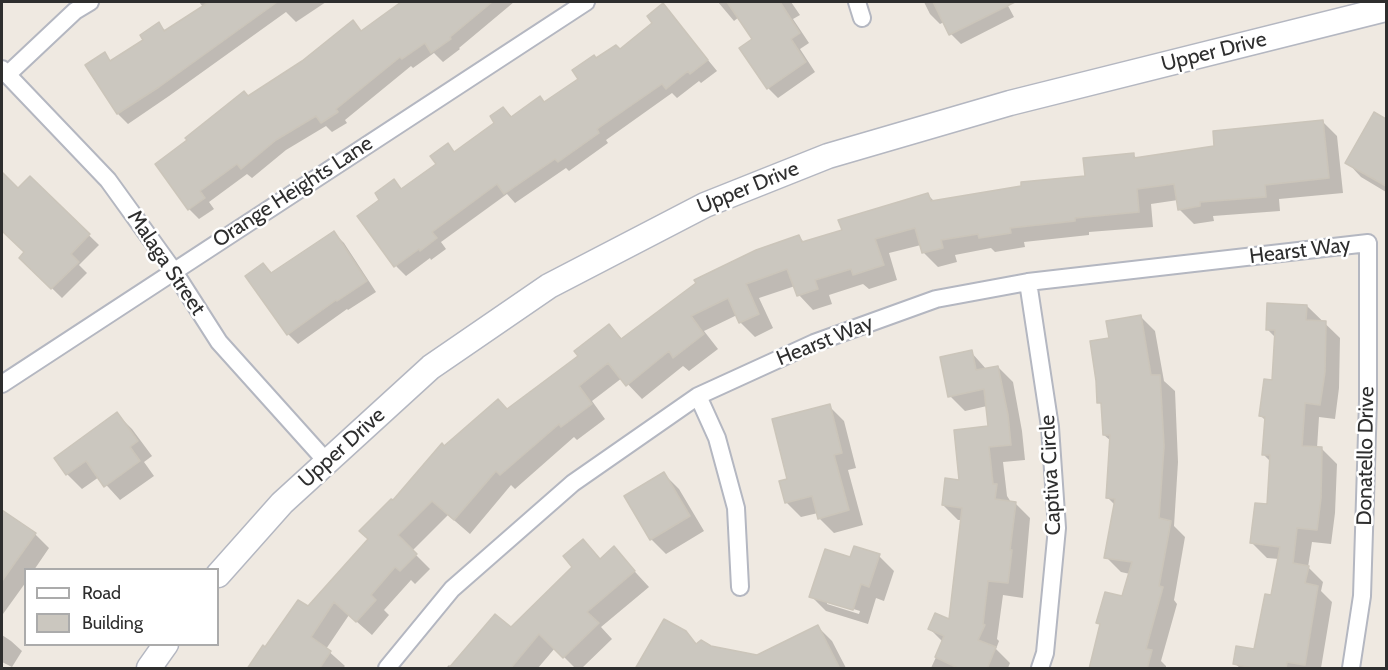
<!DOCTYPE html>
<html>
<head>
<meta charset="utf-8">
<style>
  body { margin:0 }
  #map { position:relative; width:1388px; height:670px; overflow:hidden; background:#efe9e1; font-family:Cabin,sans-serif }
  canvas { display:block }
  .frame { position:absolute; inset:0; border:3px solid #2e2e2e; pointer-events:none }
  .legend { position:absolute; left:24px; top:568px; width:195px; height:78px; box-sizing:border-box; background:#fff; border:2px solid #ababab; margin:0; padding:8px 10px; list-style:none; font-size:18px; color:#2e2e2e }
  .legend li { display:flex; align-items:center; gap:12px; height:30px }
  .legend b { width:30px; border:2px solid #ababab }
</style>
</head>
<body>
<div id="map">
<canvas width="1388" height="670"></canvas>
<div class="frame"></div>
<ul class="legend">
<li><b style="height:8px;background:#fff"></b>Road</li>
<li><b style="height:16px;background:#cbc7bf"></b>Building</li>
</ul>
</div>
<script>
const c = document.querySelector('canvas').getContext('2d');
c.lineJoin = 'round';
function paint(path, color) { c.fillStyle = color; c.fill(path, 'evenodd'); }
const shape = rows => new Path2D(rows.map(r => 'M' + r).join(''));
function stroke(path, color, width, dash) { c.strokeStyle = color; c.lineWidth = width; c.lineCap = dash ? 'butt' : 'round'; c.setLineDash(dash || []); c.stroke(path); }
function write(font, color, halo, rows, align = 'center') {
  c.font = font + ' Cabin,sans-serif'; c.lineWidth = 5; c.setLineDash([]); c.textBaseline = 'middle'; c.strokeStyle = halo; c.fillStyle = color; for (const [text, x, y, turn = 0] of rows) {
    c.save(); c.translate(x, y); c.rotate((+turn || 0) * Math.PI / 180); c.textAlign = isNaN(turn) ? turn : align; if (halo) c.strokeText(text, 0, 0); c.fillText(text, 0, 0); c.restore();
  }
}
paint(shape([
  [199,2,326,2,296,22,286,12,169,96,128,124,118,114,104,54,112,62,145,41,158,24,166,31,203,7],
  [404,2,514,2,459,48,460,49,443,62,434,53,413,68,411,66,345,120,347,123,332,132,326,126,286,150,252,178,247,174,209,202,214,209,199,219,189,209,248,97,303,63,352,22,362,32],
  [718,2,791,2,800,15,793,19,809,43,800,49,815,72,778,98,768,88,754,39,739,17,734,21],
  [924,2,1006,2,1014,17,961,44,951,34,944,22,940,24,930,14],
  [663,5,717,71,701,83,699,81,677,98,672,93,606,140,608,143,569,171,566,168,515,203,507,194,441,242,446,249,431,260,430,258,406,276,396,266,359,216,381,200,394,181,403,190,496,123,503,109,512,117,545,104,580,79,597,60,620,51,654,23],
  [1374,114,1386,121,1386,192,1361,177,1347,162],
  [1323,122,1337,136,1343,193,1279,199,1280,211,1213,216,1214,221,1194,224,1179,209,1178,200,1151,204,1153,227,1089,232,1089,235,1024,242,1025,247,995,252,991,248,955,255,957,262,938,267,924,253,921,245,889,253,897,280,869,289,863,284,829,295,832,304,813,310,799,295,795,286,759,298,773,328,755,337,740,322,737,315,704,331,718,349,689,371,683,366,642,399,622,378,592,401,605,419,577,440,574,437,515,489,511,485,470,534,448,515,412,551,430,569,415,584,411,580,384,610,389,615,372,635,349,615,326,649,345,666,343,668,248,668,266,649,308,608,370,539,393,503,444,448,508,411,580,356,609,326,623,340,799,237,805,243,843,231,928,195,935,202,1087,178,1133,154,1137,159,1215,147],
  [30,178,99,245,79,265,87,273,62,298,21,258,26,253,2,229,2,186,7,180,19,190],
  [334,233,344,243,376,292,348,310,347,309,298,344,288,334,263,265,272,273],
  [1307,306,1340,338,1339,388,1335,419,1319,417,1317,448,1322,449,1337,464,1335,513,1331,544,1312,542,1308,567,1323,582,1321,591,1332,602,1321,668,1240,668,1234,663,1256,651,1272,597,1279,559,1267,558,1252,543,1269,506,1271,462,1264,455,1266,421,1261,416,1273,382,1276,338,1267,329],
  [1140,316,1155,331,1164,381,1175,391,1178,462,1174,526,1185,537,1174,600,1177,604,1161,661,1166,666,1166,668,1091,668,1101,625,1098,623,1123,598,1130,574,1121,572,1106,557,1116,506,1107,497,1111,441,1104,435,1103,406,1099,402,1111,339],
  [971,352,987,370,998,367,1013,382,1022,431,1025,460,1003,462,1007,496,1011,502,1015,503,1030,518,1023,598,1003,595,997,639,999,641,996,649,1010,663,1008,668,931,668,943,642,930,629,951,622,962,520,958,520,943,505,961,481,989,428,987,406,965,411,950,396],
  [829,406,844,421,856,468,848,470,863,525,834,533,819,518,818,513,801,517,786,502],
  [117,414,132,429,152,456,144,462,154,476,120,500,99,477,82,489,67,474,56,458],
  [664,474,679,489,704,531,666,554,651,539],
  [2,511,35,534,49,548,34,570,26,570,26,582,3,614,2,612],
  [583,541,601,560,614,549,649,587,601,627,612,639,582,668,575,668,555,648,538,668,446,668,449,665,451,667,511,629,574,567],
  [879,556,894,571,884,601,876,598,868,624,826,611,811,596,851,559],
  [827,601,860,611,859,614,827,604],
  [818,627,832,641,846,668,721,668,757,656],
  [2,635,11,641,22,651,12,667,2,662]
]), '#0003');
const building = shape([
  [209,2,277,2,159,87,117,114,85,65,105,52,110,61,143,40,140,35,159,22,164,31,209,2],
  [401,2,492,2,450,37,451,39,431,53,425,43,402,59,400,57,336,109,338,112,321,123,316,116,276,140,241,169,237,164,200,191,205,198,188,210,155,164,187,140,185,138,244,91,248,96,302,61,353,20,361,31,401,2],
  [727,2,780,2,800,33,791,39,806,62,767,89,739,48,752,39,727,2],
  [933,2,1015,2,949,35,933,2],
  [663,3,708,60,690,74,688,71,666,89,662,84,597,129,599,133,558,162,555,159,504,194,497,184,432,232,437,238,420,251,419,249,394,267,357,216,379,200,375,193,394,179,401,189,436,164,430,156,448,143,454,152,494,123,490,116,503,107,511,117,540,96,544,102,578,79,572,70,594,55,596,58,616,45,620,49,652,23,647,16,663,3],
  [1374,112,1386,119,1386,186,1345,163,1374,112],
  [1323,120,1329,178,1265,185,1266,197,1200,202,1200,206,1178,210,1174,184,1137,189,1139,212,1075,218,1075,221,1010,228,1011,233,979,238,978,234,941,240,943,248,922,253,915,228,875,239,884,265,853,275,851,269,815,280,818,289,797,296,787,269,746,284,759,314,739,323,728,298,691,316,704,334,673,358,669,351,626,386,608,363,579,386,592,404,561,427,559,424,500,475,496,471,454,520,432,501,398,535,417,554,400,571,395,567,371,595,376,600,356,622,334,602,311,637,331,651,319,669,247,669,263,645,265,647,298,600,308,606,368,539,359,531,391,499,393,500,442,443,444,446,498,399,507,409,578,356,574,351,609,324,621,339,696,283,694,280,756,250,799,235,802,242,842,230,838,220,928,193,931,201,1021,186,1021,182,1085,176,1083,158,1134,153,1134,158,1214,146,1213,131,1323,120],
  [2,172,18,188,30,176,90,234,71,254,79,262,51,289,19,258,24,252,2,231,2,172],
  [334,231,367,281,337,301,336,300,287,335,245,276,263,263,271,273,334,231],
  [1267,303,1307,305,1306,320,1326,321,1325,372,1320,405,1305,403,1302,446,1322,447,1321,498,1317,530,1297,528,1293,563,1309,566,1305,583,1318,586,1305,665,1287,662,1286,669,1258,669,1233,664,1236,646,1254,649,1265,594,1271,595,1280,547,1250,543,1255,503,1267,504,1270,455,1262,455,1265,417,1259,416,1264,379,1272,380,1275,330,1266,330,1267,303],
  [1141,315,1151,375,1160,375,1164,446,1159,518,1171,521,1159,586,1163,587,1146,649,1152,650,1147,669,1089,669,1100,624,1096,623,1105,592,1122,596,1132,562,1104,558,1115,499,1106,498,1110,435,1103,435,1101,403,1097,403,1096,381,1090,341,1109,338,1106,321,1141,315],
  [972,350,976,370,998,366,1008,415,1011,445,989,447,993,484,997,484,995,499,1016,502,1010,550,1012,550,1008,583,988,581,983,624,985,625,978,640,996,647,987,669,960,669,935,657,944,636,928,629,935,613,949,619,962,508,942,505,945,478,959,480,954,430,988,426,984,389,948,397,940,357,972,350],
  [830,404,842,453,834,455,849,510,818,519,812,496,785,503,779,481,787,479,772,419,830,404],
  [117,412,138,441,130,447,140,461,104,487,86,461,66,475,54,458,117,412],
  [664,472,690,516,650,540,624,496,664,472],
  [2,510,36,533,2,581,2,510],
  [583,539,600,559,614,546,635,571,587,612,599,623,563,658,539,634,510,669,448,669,495,614,511,627,572,567,563,556,583,539],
  [854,546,880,554,869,587,861,584,853,610,809,597,825,549,850,557,854,546],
  [664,619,686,631,696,644,701,640,711,646,757,655,818,625,840,669,635,669,664,619]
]);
paint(building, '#cbc7bf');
stroke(building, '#cbc5ba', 1.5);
const street = shape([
  [857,2,862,18],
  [2,69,108,180,173,270,219,342,326,461],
  [7,75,75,11,90,2],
  [1028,282,1050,427,1057,528,1045,653,1040,668],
  [2,384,586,2],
  [698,396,717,438,736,508,740,587],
  [387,668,452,589,573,483,698,396,814,343,936,299,1028,282,1368,243,1368,401,1362,596,1351,668]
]);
const secondary = shape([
  [218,575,282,503,431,367,549,286,705,205,828,156,1010,103,1386,9],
  [149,668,166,644]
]);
stroke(street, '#b4b7c1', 20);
stroke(secondary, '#b4b7c1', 27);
stroke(street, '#fff', 16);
stroke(secondary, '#fff', 24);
write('21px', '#2e2e2e', '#fff', [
  ["Upper Drive",1214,52,-14],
  ["Upper Drive",748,188,-22],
  ["Orange Heights Lane",293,192,-33],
  ["Hearst Way",1300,251,-7],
  ["Malaga Street",166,263,56],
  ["Hearst Way",825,341,-22],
  ["Upper Drive",342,448,-42],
  ["Donatello Drive",1366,456,-89],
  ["Captiva Circle",1051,475,-93]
]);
</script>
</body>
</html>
